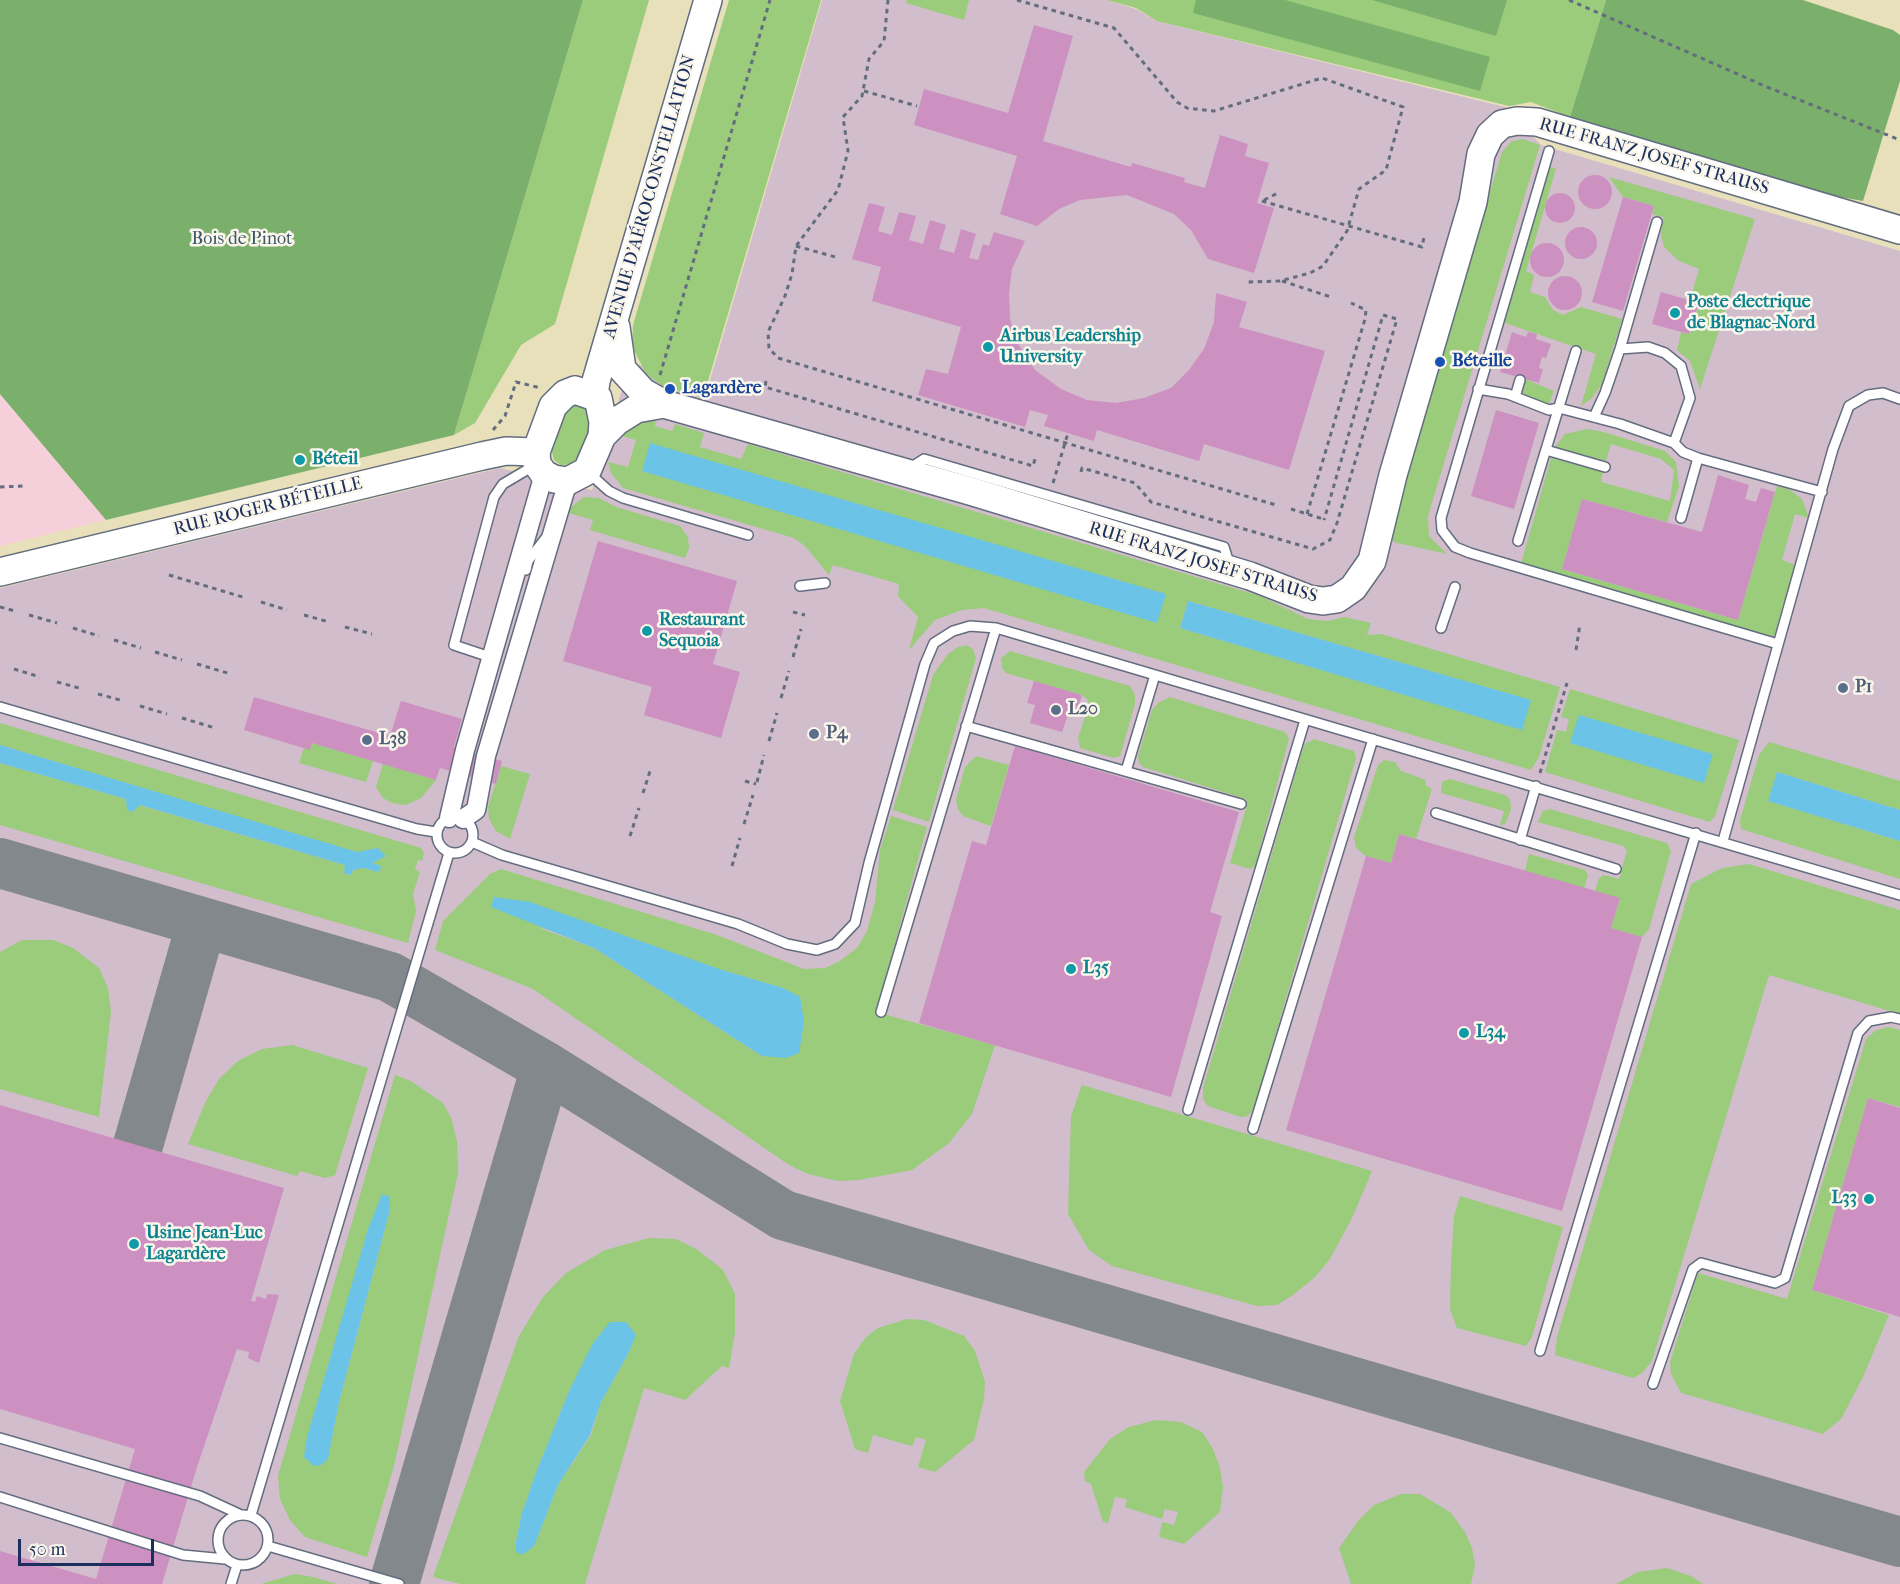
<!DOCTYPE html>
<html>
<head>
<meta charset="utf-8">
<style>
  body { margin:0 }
  #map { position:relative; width:1900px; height:1584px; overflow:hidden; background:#e8e0bb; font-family:"IM FELL French Canon",serif }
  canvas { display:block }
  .scale { position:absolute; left:18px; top:1539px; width:136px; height:27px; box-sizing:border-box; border:3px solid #1b2f5e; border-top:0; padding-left:8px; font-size:18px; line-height:21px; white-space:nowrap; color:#1b2f5e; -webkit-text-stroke:4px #fbf7ec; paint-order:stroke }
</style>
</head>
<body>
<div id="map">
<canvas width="1900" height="1584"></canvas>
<div class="scale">50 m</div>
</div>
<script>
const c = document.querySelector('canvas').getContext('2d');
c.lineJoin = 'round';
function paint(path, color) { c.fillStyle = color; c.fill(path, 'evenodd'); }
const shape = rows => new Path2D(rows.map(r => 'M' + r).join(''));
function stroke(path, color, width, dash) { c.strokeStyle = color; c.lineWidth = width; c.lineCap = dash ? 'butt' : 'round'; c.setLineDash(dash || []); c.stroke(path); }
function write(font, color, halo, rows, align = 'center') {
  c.font = font + ' "IM FELL French Canon",serif'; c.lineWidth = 5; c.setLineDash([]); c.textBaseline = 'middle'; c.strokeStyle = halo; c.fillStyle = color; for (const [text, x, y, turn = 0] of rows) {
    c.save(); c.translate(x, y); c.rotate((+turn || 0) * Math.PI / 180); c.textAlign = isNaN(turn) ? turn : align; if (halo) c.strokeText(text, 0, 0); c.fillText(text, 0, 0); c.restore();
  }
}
paint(shape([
  [0,394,106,520,0,546]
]), '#f5cfda');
paint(shape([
  [822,0,1107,0,1136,9,1157,21,1505,107,1541,145,1900,251,1900,1584,0,1584,0,588,500,468,592,490,630,362,708,387]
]), '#d1bdcb');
paint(shape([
  [583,0,649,0,555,324,521,345,475,423,454,435],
  [729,0,821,0,703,398,663,386,646,374,632,346,633,325],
  [907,0,969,0,964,20,906,3],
  [1107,0,1606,0,1570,117,1531,102,1509,106,1157,21,1136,8],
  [1523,139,1540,145,1428,516,1429,536,1447,554,1393,542,1392,531,1402,484,1502,152,1512,141],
  [1548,166,1556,169,1526,271,1534,275,1530,292,1545,297,1553,310,1563,315,1581,307,1622,319,1602,384,1592,398,1581,406,1596,354,1502,322],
  [1609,177,1755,219,1700,389,1690,361,1677,350,1681,332,1690,334,1699,303,1690,300,1699,269,1679,261,1664,247,1661,235,1663,217,1652,214,1654,206,1623,197],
  [1525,379,1554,391,1549,404,1522,396],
  [576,404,588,408,592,423,584,456,575,464,561,465,554,460,550,445,565,406],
  [644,420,656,420,655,426,672,431,675,424,704,433,700,447,741,459,748,444,1260,596,1308,619,1328,621,1344,617,1371,623,1367,635,1381,634,1560,687,1539,757,1531,770,984,608,962,610,935,620,909,650,918,617,898,596,899,584,833,565,829,575,805,546,794,538,623,488,611,473,608,462,628,467,636,440,618,435],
  [1188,601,1530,700,1522,729,1180,628],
  [1587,429,1604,432,1665,451,1676,462,1679,486,1667,522,1582,499,1562,569,1738,620,1777,486,1790,490,1802,499,1809,518,1795,514,1782,560,1795,565,1774,637,1521,564,1551,458,1603,472,1601,482,1670,501,1674,470,1661,459,1611,444,1606,461,1555,447,1565,434],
  [584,497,599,498,616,507,680,526,688,537,689,548,685,558,590,530,593,520,565,512],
  [966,645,973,649,976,658,929,822,893,810,933,675,948,654,958,647],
  [1010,651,1130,686,1135,695,1135,704,1120,756,1114,758,1080,748,1078,738,1089,705,1087,699,1082,695,1006,673,1002,668,1001,658],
  [1570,689,1739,740,1715,816,1710,822,1545,772,1557,730,1566,732,1569,719,1561,717],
  [1170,697,1285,732,1289,739,1255,866,1250,869,1230,863,1247,805,1246,799,1143,767,1139,763,1138,756,1152,710,1158,703],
  [0,723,421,848,424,853,422,861,418,860,415,869,420,872,413,894,416,911,408,943,0,825,0,763,126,799,132,812,139,805,345,865,344,873,351,875,353,870,363,868,379,872,371,863,385,856,378,848,357,853,0,745],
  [1314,739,1354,751,1356,758,1254,1108,1248,1116,1241,1117,1208,1106,1203,1099,1203,1088,1301,755,1305,744],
  [1769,742,1900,781,1900,810,1777,772,1769,801,1900,841,1900,879,1741,829,1740,820,1759,755],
  [312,743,373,761,366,782,299,763,304,748],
  [976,756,1009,765,991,826,963,816,958,809,956,800,965,767],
  [1384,760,1395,762,1401,771,1426,780,1425,785,1432,789,1416,839,1399,834,1391,863,1366,856,1356,848,1354,837,1378,765],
  [383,764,436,780,421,798,406,805,392,803,383,798,376,787],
  [501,766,530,774,510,839,496,831,489,819,488,807],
  [1450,779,1505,795,1510,799,1511,809,1505,824,1500,825,1504,811,1441,793,1442,782],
  [1550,809,1667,843,1671,851,1649,929,1642,937,1611,928,1620,899,1595,891,1599,878,1604,875,1619,879,1627,850,1623,846,1538,822,1543,811],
  [891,816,927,827,876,1012,995,1045,972,1114,949,1143,912,1170,859,1180,838,1181,808,1174,789,1165,533,989,435,950,443,921,490,874,501,869,717,935,804,969,825,968,840,961,858,947,867,931,875,902,880,850],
  [537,927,722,970,783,988,762,1056,594,948],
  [1529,854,1585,870,1588,875,1584,888,1525,871],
  [1749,864,1900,910,1900,1014,1769,975,1652,1361,1642,1373,1633,1378,1555,1355,1557,1337,1691,884,1722,868],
  [22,940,53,940,73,948,99,968,108,988,111,1012,99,1117,0,1089,0,952],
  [1889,1027,1900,1030,1900,1107,1868,1098,1812,1290,1889,1315,1863,1377,1841,1419,1823,1434,1681,1393,1671,1374,1670,1362,1698,1273,1787,1299,1866,1039,1876,1030],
  [292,1045,368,1068,335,1175,325,1178,300,1171,297,1176,188,1144,205,1103,219,1079,238,1061,262,1049],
  [395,1075,411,1081,443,1103,451,1118,457,1141,458,1173,394,1466,367,1557,305,1537,290,1520,280,1499,278,1476],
  [389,1197,389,1213,339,1402,328,1459,368,1229],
  [1082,1085,1372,1171,1352,1218,1330,1259,1314,1278,1293,1295,1277,1305,1257,1306,1112,1266,1089,1250,1068,1214,1071,1116],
  [1460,1196,1563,1227,1532,1337,1526,1346,1457,1328,1450,1309,1451,1263,1454,1216],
  [649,1238,676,1239,698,1250,723,1270,735,1294,735,1332,729,1368,722,1366,685,1400,644,1388,585,1584,461,1584,433,1577,519,1336,543,1297,566,1273,605,1250],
  [628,1354,601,1402,591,1435,558,1485,534,1546,515,1546,522,1513,537,1470,570,1389],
  [907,1319,924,1320,964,1336,975,1351,985,1382,984,1399,974,1440,935,1472,918,1467,926,1440,916,1437,912,1446,873,1435,868,1453,855,1449,840,1401,854,1354,866,1337,878,1328],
  [1156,1420,1181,1422,1202,1432,1213,1449,1220,1468,1223,1487,1220,1512,1184,1544,1159,1537,1162,1522,1174,1525,1178,1512,1165,1509,1162,1519,1125,1507,1127,1499,1115,1497,1108,1523,1103,1522,1091,1484,1085,1481,1084,1472,1110,1439,1129,1427],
  [1401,1494,1420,1494,1450,1512,1465,1532,1472,1548,1475,1565,1471,1584,1351,1584,1339,1548,1358,1521,1374,1505],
  [1667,1568,1691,1576,1703,1584,1616,1584,1638,1572],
  [295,1574,313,1577,337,1584,261,1584]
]), '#9acc7c');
paint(shape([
  [0,0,583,0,454,435,106,520,0,394],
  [1196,0,1285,0,1490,57,1480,91,1193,13],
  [1372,0,1507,0,1496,36],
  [1606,0,1803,0,1893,30,1900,35,1900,81,1863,201,1812,192,1586,125,1570,117]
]), '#7bb06c');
paint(shape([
  [650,443,1166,594,1157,623,642,471],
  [1188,601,1531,700,1522,730,1180,628],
  [1579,715,1713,754,1704,783,1570,743],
  [0,745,357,852,378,848,386,856,372,863,381,866,379,872,363,868,353,870,351,875,344,873,345,865,140,805,132,812,127,810,126,799,0,763],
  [1777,772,1900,810,1900,841,1768,801],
  [494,897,530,902,722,970,783,988,800,997,804,1022,799,1053,786,1058,762,1056,594,948,491,907],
  [382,1194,390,1197,389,1213,339,1402,328,1459,321,1465,314,1466,304,1457,307,1437,368,1229],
  [610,1322,626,1322,636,1335,628,1354,601,1402,590,1435,558,1485,534,1546,524,1554,517,1553,515,1546,522,1513,537,1470,570,1389,593,1343]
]), '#6bc3e8');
stroke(shape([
  [0,863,390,977,546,1067,783,1215,1900,1542],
  [138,1145,202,922],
  [394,1584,546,1067]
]), '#82888c', 50);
paint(shape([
  [1034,25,1073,36,1043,141,1131,167,1132,163,1185,178,1184,182,1205,188,1220,135,1248,144,1245,156,1269,163,1257,203,1274,208,1254,273,1208,259,1191,230,1174,214,1127,195,1080,200,1059,209,1037,226,1000,214,1017,156,914,125,924,89,1008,113],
  '1578 192a17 17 0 1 1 34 0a17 17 0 1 1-34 0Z',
  '1545 208a15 15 0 1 1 30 0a15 15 0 1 1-30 0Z',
  [1623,197,1654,206,1623,311,1592,302],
  [869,203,885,207,878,231,892,235,899,212,916,216,909,240,923,244,930,220,946,225,939,249,954,253,961,229,976,234,969,258,978,260,983,244,989,246,994,232,1025,241,1012,269,1009,293,1010,319,1018,344,1035,370,1061,389,1087,400,1116,403,1144,398,1171,388,1189,370,1204,349,1214,322,1216,293,1247,302,1239,327,1325,351,1289,470,1204,444,1199,461,1097,430,1094,441,1044,426,1048,415,1030,410,1025,427,918,395,926,369,948,374,961,327,872,301,881,267,852,259],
  '1565 243a16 16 0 1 1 32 0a16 16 0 1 1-32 0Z',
  '1530 260a17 17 0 1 1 34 0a17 17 0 1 1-34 0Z',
  '1548 293a17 17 0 1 1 34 0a17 17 0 1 1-34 0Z',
  [1661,292,1699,303,1689,334,1652,324],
  [1512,332,1526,337,1528,332,1537,334,1536,339,1551,344,1546,358,1542,357,1539,368,1543,369,1539,383,1500,372],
  [1496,410,1539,423,1514,509,1471,496],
  [1718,475,1749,485,1745,499,1756,502,1761,488,1775,492,1738,620,1562,569,1582,499,1702,532],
  [598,541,737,581,713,664,740,672,721,738,644,715,652,687,563,661],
  [1034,681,1082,695,1075,717,1068,715,1062,732,1030,723,1035,705,1027,703],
  [254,697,390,736,401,701,462,719,454,747,502,761,496,784,440,768,436,780,312,743,310,750,244,730],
  [1015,746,1239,812,1210,912,1222,916,1171,1097,919,1023,972,841,986,845],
  [1399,834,1620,898,1611,928,1642,937,1562,1211,1286,1130,1366,856,1391,863],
  [1868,1098,1900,1108,1900,1317,1812,1290],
  [0,1105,284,1188,251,1301,255,1302,257,1296,266,1299,267,1294,279,1295,259,1363,248,1358,249,1352,237,1349,197,1467,162,1584,0,1584,0,1551,96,1579,135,1449,0,1409]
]), '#cd91c1');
const lane = shape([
  [1549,151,1441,518,1442,530,1455,547,1470,553,1778,644],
  [1620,349,1648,347,1665,353,1681,366,1690,398,1674,443],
  [1478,389,1508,394,1549,410,1559,408,1620,424,1674,443,1683,452,1698,458,1822,492],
  [1515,397,1520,380],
  [1594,417,1605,393,1620,349,1657,222],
  [1546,450,1605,467],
  [910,468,924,459,1224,547,1230,566],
  [589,473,609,491,623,498,748,535],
  [1681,518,1698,458],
  [1518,541,1576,351],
  [526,570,528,561,545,539],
  [800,586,825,583],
  [1441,628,1455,587],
  [493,658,454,645,494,497,503,484,535,465],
  [0,707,417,829,436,832],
  [966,726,1241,804],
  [1126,771,1155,675],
  [1436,813,1616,869],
  '437 835a18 18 0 1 1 36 0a18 18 0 1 1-36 0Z',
  [1520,840,1536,786],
  [1723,841,1833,449,1849,406,1868,395,1883,393,1900,399],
  [472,842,502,855,738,924,787,944,817,950,835,944,855,923,869,863,925,664,934,643,953,631,970,626,996,628,1900,895],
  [881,1012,996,628],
  [1188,1110,1305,720],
  [1253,1129,1373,739],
  [1540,1351,1696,833],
  [1653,1384,1693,1269,1701,1263,1775,1283,1785,1278,1858,1033,1869,1021,1891,1017,1900,1019],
  [0,1438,200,1496,239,1514],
  [0,1497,183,1555,225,1559],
  '218 1540a25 25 0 1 1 50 0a25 25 0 1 1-50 0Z',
  [251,1515,449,853],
  [268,1546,399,1584],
  [231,1584,237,1565]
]);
const street = shape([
  [449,818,465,750,544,474],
  [463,819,476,810,486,756,568,481]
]);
const secondary = shape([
  [616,327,622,369,643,392,664,404],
  [575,390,598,398,603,422,602,436,587,471,568,481,554,479,544,474,537,464,536,452,553,406,565,394,575,390],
  [594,395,596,381,708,0],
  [602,436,617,421,636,409,664,404,970,491,1250,576,1309,599,1323,601,1337,599,1353,588,1372,561,1393,475,1473,202,1481,154,1490,135,1502,124,1517,121,1537,122,1900,230],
  [0,572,482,456,506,451,536,452]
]);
stroke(lane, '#636d7f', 12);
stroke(street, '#636d7f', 21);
stroke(secondary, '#636d7f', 30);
stroke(shape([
  [888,0,884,41,869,59,862,96,843,117,848,151,838,190,796,246,792,274,785,296,768,332,769,348,778,358,1276,505],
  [1017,0,1114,28,1177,102,1187,108,1214,111,1322,78,1403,107,1386,170,1359,189,1347,231,1323,266,1310,273,1280,281,1245,282],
  [1569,0,1767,87,1900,140],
  [864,91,917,106],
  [1264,200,1278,193],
  [1262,201,1422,247,1424,237],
  [796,246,839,258],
  [1282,281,1331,297],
  [660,375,770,0],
  [766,381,765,387,1033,466,1035,459],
  [493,430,505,416,516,382,541,388],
  [1081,472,1082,468,1135,483,1151,502,1313,549,1330,540,1337,523,1397,319,1383,315,1324,520],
  [1053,483,1068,433],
  [0,487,23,486],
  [1291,509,1323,519],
  [1307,514,1365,319,1366,310,1351,303],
  [169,575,246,598],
  [261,602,287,610],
  [0,607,15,611],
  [793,612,805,615],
  [29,615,57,623],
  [304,615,329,622],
  [345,627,372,634],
  [73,628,99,636],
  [114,640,141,648],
  [1576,650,1580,624],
  [155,652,182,660],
  [793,657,801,629],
  [197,664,231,674],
  [14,669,40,677],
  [57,682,83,689],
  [98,694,124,701],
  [781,698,789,671],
  [140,706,167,714],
  [182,718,215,728],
  [769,741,777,713],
  [1540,773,1567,683],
  [745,781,756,784],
  [757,782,764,755],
  [643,793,651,768],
  [744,824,753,795],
  [630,836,639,808],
  [732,866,740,838]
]), '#636d7f', 3, [4.5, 4.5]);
stroke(lane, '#fff', 9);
stroke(street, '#fff', 18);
stroke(secondary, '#fff', 27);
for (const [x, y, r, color] of [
  [1675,313,6,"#0f9aa8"],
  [988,347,6,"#0f9aa8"],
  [1440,362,6,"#1a4fb4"],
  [670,389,6,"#1a4fb4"],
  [300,460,6,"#0f9aa8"],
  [647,631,6,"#0f9aa8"],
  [1843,688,6,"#5c6f8a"],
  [1056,710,6,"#5c6f8a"],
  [814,734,6,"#5c6f8a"],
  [367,740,6,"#5c6f8a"],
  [1071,969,6,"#0f9aa8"],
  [1464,1033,6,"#0f9aa8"],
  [1869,1199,6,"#0f9aa8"],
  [134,1244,6,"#0f9aa8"]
]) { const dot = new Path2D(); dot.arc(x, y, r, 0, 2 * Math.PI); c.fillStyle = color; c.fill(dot); stroke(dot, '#fbf7ec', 2); }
write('18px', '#1b2f5e', '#fbf7ec', [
  ["RUE FRANZ JOSEF STRAUSS",1654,157,16],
  ["AVENUE D'AÉROCONSTELLATION",650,197,-74],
  ["RUE ROGER BÉTEILLE",268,507,-14],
  ["RUE FRANZ JOSEF STRAUSS",1203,563,17]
]);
write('18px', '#3b5666', '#fbf7ec', [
  ["Bois de Pinot",242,240]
]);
write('bold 18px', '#0d838f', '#fbf7ec', [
  ["Poste électrique",1687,303],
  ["de Blagnac-Nord",1687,324],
  ["Airbus Leadership",1000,337],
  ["University",1000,358],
  ["Béteil",312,460],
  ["Restaurant",659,621],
  ["Sequoia",659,642],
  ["L35",1083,969],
  ["L34",1476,1033],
  ["L33",1857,1199,"right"],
  ["Usine Jean-Luc",146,1234],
  ["Lagardère",146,1255]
], 'left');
write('bold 18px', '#164399', '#fbf7ec', [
  ["Béteille",1452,362],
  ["Lagardère",682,389]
], 'left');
write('bold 18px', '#4e5e75', '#fbf7ec', [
  ["P1",1855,688],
  ["L20",1068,710],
  ["P4",826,734],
  ["L38",379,740]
], 'left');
</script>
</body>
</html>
